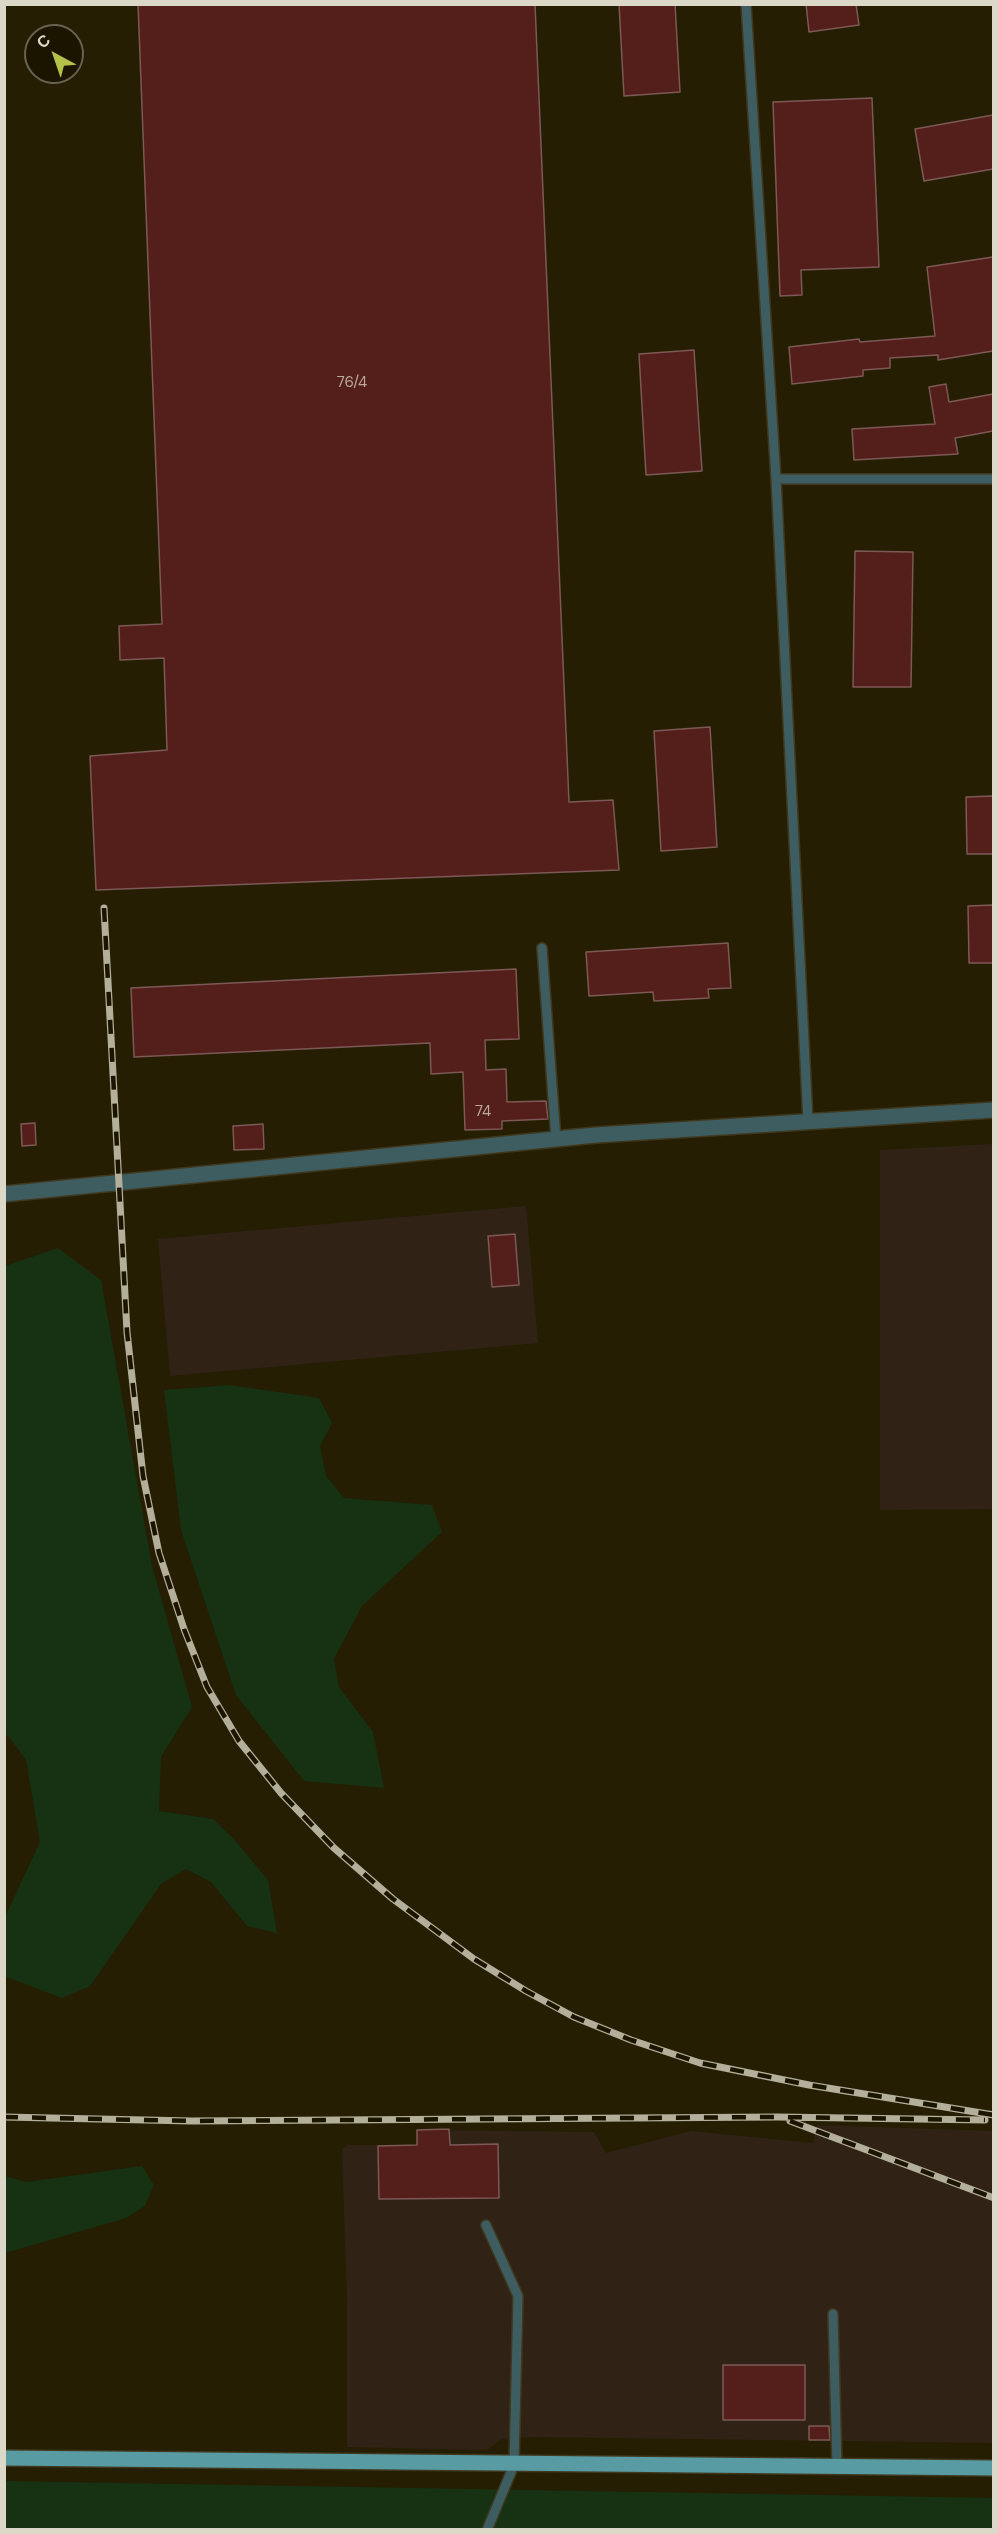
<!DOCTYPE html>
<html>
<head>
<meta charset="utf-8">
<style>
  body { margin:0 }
  #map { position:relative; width:998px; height:2534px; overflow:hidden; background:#251e02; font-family:"DM Sans",sans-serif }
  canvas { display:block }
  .frame { position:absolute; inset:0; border:6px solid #dcd8c7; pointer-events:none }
  .north { position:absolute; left:24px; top:24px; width:60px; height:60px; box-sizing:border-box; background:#1b1500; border:2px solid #686350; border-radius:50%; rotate:320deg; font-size:16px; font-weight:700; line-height:24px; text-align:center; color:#dcd8c7 }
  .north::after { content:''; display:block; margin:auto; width:21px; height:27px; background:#b4c24a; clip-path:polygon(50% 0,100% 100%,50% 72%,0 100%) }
</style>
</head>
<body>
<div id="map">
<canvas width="998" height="2534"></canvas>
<div class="frame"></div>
<div class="north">С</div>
</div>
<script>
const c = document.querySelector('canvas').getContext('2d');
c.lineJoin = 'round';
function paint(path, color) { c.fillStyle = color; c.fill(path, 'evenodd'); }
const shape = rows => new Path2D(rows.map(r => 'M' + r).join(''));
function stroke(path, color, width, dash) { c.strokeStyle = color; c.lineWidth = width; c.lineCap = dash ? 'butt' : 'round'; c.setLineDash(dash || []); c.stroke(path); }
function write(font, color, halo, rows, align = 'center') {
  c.font = font + ' "DM Sans",sans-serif'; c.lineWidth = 6; c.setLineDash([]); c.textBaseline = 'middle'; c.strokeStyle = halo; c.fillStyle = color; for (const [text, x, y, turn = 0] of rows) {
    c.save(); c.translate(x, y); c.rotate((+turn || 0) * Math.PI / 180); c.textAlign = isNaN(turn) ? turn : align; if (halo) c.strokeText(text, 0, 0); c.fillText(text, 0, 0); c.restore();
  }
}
paint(shape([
  [993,1144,993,1509,880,1510,880,1150],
  [526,1206,538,1343,170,1376,158,1239],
  [817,2125,993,2131,993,2443,535,2437,502,2439,487,2450,347,2447,347,2298,342,2149,348,2145,417,2145,417,2130,594,2132,606,2153,691,2131,813,2143]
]), '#302315');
paint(shape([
  [58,1248,101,1280,152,1566,192,1707,161,1757,159,1811,213,1819,233,1838,268,1880,277,1933,247,1926,211,1882,186,1869,161,1884,90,1986,62,1998,4,1976,5,1917,40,1842,26,1760,10,1738,5,1735,5,1266],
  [230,1385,319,1398,332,1423,320,1446,326,1476,344,1498,432,1505,442,1532,362,1606,334,1659,339,1687,373,1732,384,1788,304,1781,236,1695,181,1530,164,1390],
  [142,2166,154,2185,145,2206,126,2218,5,2253,5,2176,26,2182],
  [5,2481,994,2498,993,2530,5,2530]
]), '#163213');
const building = shape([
  [138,4,535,4,569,802,613,800,619,870,96,890,90,756,167,750,164,658,120,660,119,626,162,624,138,4],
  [619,4,675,4,680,92,624,96,619,4],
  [806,4,856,4,859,25,809,32,806,4],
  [872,98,879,267,801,270,802,295,780,296,773,102,872,98],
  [993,115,993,169,924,181,915,129,993,115],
  [993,257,993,351,938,360,938,355,890,358,890,368,863,370,863,376,792,384,789,347,859,339,860,342,935,336,927,267,993,257],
  [694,350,702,471,646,475,639,354,694,350],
  [946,384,949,402,993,394,993,431,955,438,958,454,854,460,852,429,935,424,929,387,946,384],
  [855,551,913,552,911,687,853,687,855,551],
  [710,727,717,847,661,851,654,731,710,727],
  [993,796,993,854,967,854,966,797,993,796],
  [993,905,993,963,969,963,968,906,993,905],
  [728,943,731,988,708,989,709,998,654,1001,653,992,589,996,586,952,728,943],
  [516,969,519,1039,485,1040,486,1070,506,1069,507,1102,546,1101,548,1119,502,1121,502,1129,465,1130,463,1072,431,1074,430,1043,134,1057,131,988,516,969],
  [35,1123,36,1145,22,1146,21,1124,35,1123],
  [263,1124,264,1149,234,1150,233,1126,263,1124],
  [515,1234,519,1285,492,1287,488,1236,515,1234],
  [449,2129,450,2145,498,2144,499,2198,379,2199,378,2146,417,2145,417,2130,449,2129],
  [723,2365,805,2365,805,2420,723,2420,723,2365],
  [809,2426,829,2426,830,2440,809,2440,809,2426]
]);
paint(building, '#541e1b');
stroke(building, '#7c5955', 1.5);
const lane = shape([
  [746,4,776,479,808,1121],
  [776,479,994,479],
  [542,948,556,1139],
  [486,2225,518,2296,514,2465,487,2530],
  [833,2314,837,2467]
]);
const street = shape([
  [4,1194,596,1135,994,1110]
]);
const primary = shape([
  [4,2458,994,2468]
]);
stroke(lane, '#3f381e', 12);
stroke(street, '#3f381e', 18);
stroke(primary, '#3f381e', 18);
stroke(lane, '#3e5d61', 9);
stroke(street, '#3e5d61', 15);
stroke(primary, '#599ba3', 15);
const rail = shape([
  [104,908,127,1332,143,1476,159,1553,184,1629,207,1687,239,1741,281,1793,334,1848,393,1899,474,1959,526,1991,574,2017,631,2040,700,2063,809,2085,994,2115],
  [4,2117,192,2121,778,2117,985,2120],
  [790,2121,994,2198]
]);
stroke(rail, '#b3af9b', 7);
stroke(rail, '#1b1500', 4.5, [14]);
write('15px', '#baaa9c', null, [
  ["76/4",352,383],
  ["74",483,1112]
]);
</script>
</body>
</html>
